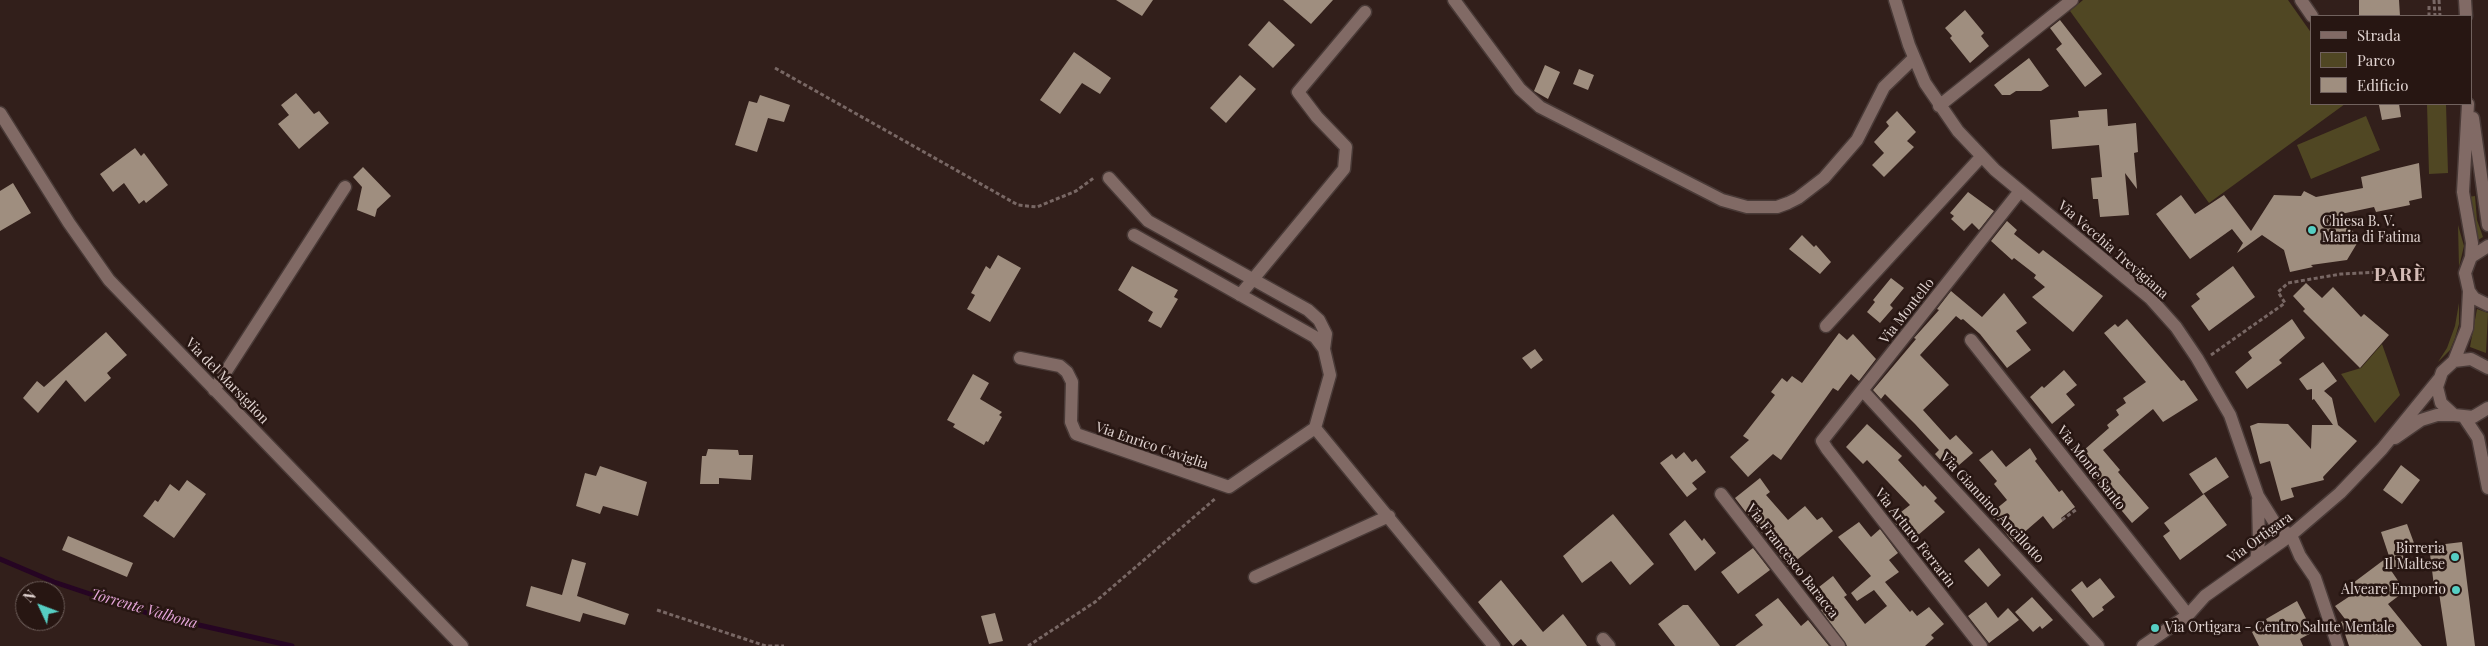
<!DOCTYPE html>
<html>
<head>
<meta charset="utf-8">
<style>
  body { margin:0 }
  #map { position:relative; width:2488px; height:646px; overflow:hidden; background:#321f1b; font-family:"Playfair Display",serif }
  canvas { display:block }
  .legend { position:absolute; left:2310px; top:15px; width:162px; height:90px; box-sizing:border-box; background:#271612; border:1px solid #71625e; margin:0; padding:6px 9px; list-style:none; font-size:15px; color:#e1d4d1 }
  .legend li { display:flex; align-items:center; gap:10px; height:25px }
  .legend b { width:25px; border:1px solid #71625e }
  .north { position:absolute; left:15px; top:581px; width:50px; height:50px; box-sizing:border-box; background:#271612; border:1px solid #71625e; border-radius:50%; rotate:313deg; font-size:14px; font-weight:700; line-height:20px; text-align:center; color:#e1d4d1 }
  .north::after { content:''; display:block; margin:auto; width:18px; height:22px; background:#56cec3; clip-path:polygon(50% 0,100% 100%,50% 72%,0 100%) }
</style>
</head>
<body>
<div id="map">
<canvas width="2488" height="646"></canvas>
<ul class="legend">
<li><b style="height:6px;background:#816a65"></b>Strada</li>
<li><b style="height:14px;background:#504723"></b>Parco</li>
<li><b style="height:14px;background:#9f8e7f"></b>Edificio</li>
</ul>
<div class="north">N</div>
</div>
<script>
const c = document.querySelector('canvas').getContext('2d');
c.lineJoin = 'round';
function paint(path, color) { c.fillStyle = color; c.fill(path, 'evenodd'); }
const shape = rows => new Path2D(rows.map(r => 'M' + r).join(''));
function stroke(path, color, width, dash) { c.strokeStyle = color; c.lineWidth = width; c.lineCap = dash ? 'butt' : 'round'; c.setLineDash(dash || []); c.stroke(path); }
function write(font, color, halo, rows, align = 'center') {
  c.font = font + ' "Playfair Display",serif'; c.lineWidth = 5; c.setLineDash([]); c.textBaseline = 'middle'; c.strokeStyle = halo; c.fillStyle = color; for (const [text, x, y, turn = 0] of rows) {
    c.save(); c.translate(x, y); c.rotate((+turn || 0) * Math.PI / 180); c.textAlign = isNaN(turn) ? turn : align; if (halo) c.strokeText(text, 0, 0); c.fillText(text, 0, 0); c.restore();
  }
}
paint(shape([
  [2083,0,2288,0,2312,34,2312,104,2345,104,2209,203,2070,11],
  [2427,104,2446,104,2448,173,2429,174],
  [2366,116,2380,150,2311,179,2297,145],
  [2475,196,2477,220,2483,237,2478,240,2468,197],
  [2458,225,2464,246,2459,267],
  [2459,303,2459,324,2455,338,2450,350,2438,362,2447,348,2455,326],
  [2477,309,2488,313,2486,353,2470,347],
  [2382,344,2400,395,2375,423,2341,374,2361,368]
]), '#504723');
stroke(shape([
  [0,559,54,582,150,614,292,646]
]), '#260523', 5);
paint(shape([
  [1116,0,1153,0,1142,16],
  [1283,0,1333,0,1311,24],
  [2359,0,2399,0,2400,16,2359,16],
  [1965,10,1984,33,1981,36,1989,46,1970,63,1950,38,1952,36,1945,28],
  [2060,20,2102,74,2085,87,2056,49,2062,44,2050,28],
  [1269,21,1295,45,1273,68,1248,45],
  [1074,52,1111,78,1100,94,1082,83,1060,114,1040,100],
  [2029,58,2049,86,2041,91,2016,91,2010,95,2002,95,1994,85],
  [1545,65,1560,72,1548,99,1534,91],
  [1579,69,1594,75,1588,90,1573,84],
  [1240,75,1256,89,1226,123,1210,108],
  [296,93,314,114,319,111,329,123,299,149,278,124,289,115,281,105],
  [760,95,790,105,784,122,768,118,757,152,735,145,749,101,757,103],
  [2399,104,2401,117,2382,120,2379,105],
  [2107,109,2108,126,2136,123,2138,152,2134,153,2137,189,2125,173,2129,215,2100,217,2098,199,2093,199,2091,178,2102,177,2099,145,2052,149,2050,120,2079,117,2078,111],
  [1897,111,1916,132,1907,141,1914,147,1884,177,1872,165,1884,153,1874,142,1889,126,1886,122],
  [135,148,141,156,144,153,168,185,146,203,144,200,139,204,124,183,113,192,100,174],
  [2419,163,2422,198,2409,201,2410,205,2376,212,2374,207,2341,214,2359,240,2347,260,2311,265,2313,267,2290,272,2284,250,2262,235,2237,253,2243,243,2232,229,2190,259,2156,214,2181,195,2195,214,2224,195,2251,231,2274,195,2301,196,2304,191,2316,197,2363,188,2361,177],
  [363,167,391,196,377,209,375,217,357,210,362,187,353,177],
  [13,183,31,213,0,231,0,191],
  [1968,192,1994,211,1979,230,1972,223,1964,231,1951,219,1954,216,1950,213],
  [2007,221,2017,230,2014,234,2039,254,2043,250,2103,296,2073,332,2032,297,2045,287,2034,278,2036,275,2014,258,2012,260,1991,241],
  [1802,235,1814,247,1816,245,1831,262,1820,274,1789,249],
  [998,255,1021,268,990,322,967,309,975,295,971,293,986,266,990,269],
  [1132,266,1178,290,1174,297,1178,299,1161,328,1148,321,1153,312,1118,290],
  [2233,266,2255,297,2209,331,2191,306,2200,299,2196,294],
  [1891,278,1904,288,1890,305,1893,308,1880,323,1867,312,1875,302,1873,300],
  [2306,283,2322,298,2333,287,2361,317,2364,314,2389,335,2360,368,2303,311,2305,309,2293,296],
  [1951,291,1982,317,2004,293,2027,323,2016,331,2031,350,2007,368,1980,334,1963,319,1961,320,1956,316,1920,355,1949,385,1923,410,1950,440,1956,435,1973,453,1951,472,1935,454,1939,450,1915,424,1885,394,1881,399,1873,390,1916,339,1914,338,1939,310,1937,309],
  [2127,319,2181,381,2184,380,2198,400,2163,422,2153,409,2103,450,2120,470,2118,472,2149,508,2132,523,2081,462,2088,455,2084,450,2109,428,2107,425,2119,415,2116,410,2126,403,2123,398,2146,382,2104,333,2115,324,2118,327],
  [2292,319,2305,338,2279,360,2282,363,2247,389,2235,372,2252,358,2248,352],
  [106,332,127,355,107,373,111,378,85,402,66,380,38,413,23,398,37,381,44,387],
  [1839,333,1847,340,1853,334,1876,359,1859,381,1851,374,1838,391,1833,388,1781,460,1773,454,1748,477,1730,457,1749,440,1743,436,1775,395,1771,392,1782,378,1787,382,1792,376,1802,383],
  [1535,349,1543,360,1531,369,1522,358],
  [2323,362,2337,381,2324,391,2332,398,2338,425,2357,441,2323,477,2324,480,2291,488,2294,497,2281,501,2270,461,2260,464,2250,426,2258,423,2288,424,2311,449,2312,425,2333,425,2314,399,2312,400,2312,389,2307,390,2299,379],
  [2064,370,2077,385,2066,394,2075,405,2052,424,2030,397,2042,386,2044,388],
  [973,374,989,383,980,399,1002,412,999,415,1002,417,988,442,986,441,984,445,953,427,955,424,947,420],
  [1867,424,1902,456,1898,460,1923,487,1925,485,1937,498,1934,501,1945,512,1910,542,1892,519,1910,505,1867,460,1863,464,1846,447],
  [2030,448,2037,459,2035,461,2059,492,2062,490,2075,507,2061,518,2063,521,2053,529,2043,516,2013,542,1990,514,2007,500,1994,484,1997,481,1979,460,1992,450,2006,467],
  [708,449,738,450,739,455,753,455,751,480,719,478,719,484,700,484,702,456,706,456],
  [1684,452,1692,462,1696,459,1706,472,1692,483,1697,489,1687,497,1660,463,1672,454,1676,459],
  [2216,457,2229,477,2203,494,2189,474],
  [2401,465,2420,480,2402,504,2383,490],
  [600,466,647,482,638,516,603,506,600,514,576,506,585,473,596,476],
  [1760,478,1770,492,1766,495,1788,520,1805,506,1817,520,1822,517,1833,531,1788,567,1735,498],
  [187,480,206,494,174,538,143,516,155,500,158,502,170,484,179,491],
  [2204,494,2227,525,2180,560,2163,536,2170,531,2164,523],
  [1613,514,1654,564,1630,585,1611,561,1582,583,1563,556],
  [1685,520,1702,541,1704,538,1716,553,1695,571,1669,534],
  [1859,522,1871,537,1880,529,1898,553,1889,560,1899,572,1885,582,1910,612,1912,610,1917,616,1929,607,1944,624,1931,635,1934,638,1925,646,1847,646,1821,610,1831,603,1819,587,1833,576,1847,595,1844,597,1865,624,1887,606,1874,590,1857,601,1851,593,1871,576,1838,537],
  [2407,524,2414,543,2400,548,2406,564,2390,569,2405,591,2388,604,2422,646,2349,646,2341,622,2345,619,2335,606,2350,596,2345,589,2389,556,2381,532],
  [68,536,133,563,127,577,62,550],
  [2462,542,2475,646,2447,646,2438,586,2434,586,2429,546],
  [1753,548,1770,570,1738,594,1721,572],
  [1979,548,2001,575,1988,587,1964,561],
  [572,559,586,563,577,596,629,614,625,625,583,613,580,622,526,606,531,586,562,595],
  [2100,578,2115,597,2102,607,2104,610,2093,618,2071,590,2082,581,2087,588],
  [1501,580,1543,632,1563,614,1587,646,1527,646,1521,639,1513,646,1478,602],
  [2032,597,2053,620,2042,629,2040,626,2033,632,2015,612],
  [1778,598,1801,626,1808,620,1829,646,1735,646,1763,625,1755,615],
  [2297,601,2313,632,2300,639,2303,646,2259,646,2252,632,2268,623,2266,619],
  [1986,602,1998,618,2008,608,2019,620,1989,643,1968,616],
  [1683,605,1688,605,1720,646,1675,646,1658,624],
  [995,613,1003,641,989,644,981,616]
]), '#9f8e7f');
const minor = shape([
  [1454,0,1520,89,1540,107,1722,200,1747,207,1777,207,1788,203,1798,198,1824,178,1857,140,1884,87,1914,58],
  [1895,0,1909,45,1925,83,1958,131,1995,170,2150,298,2176,327,2197,358,2230,415,2258,496,2278,528,2291,535],
  [2301,0,2312,16],
  [2465,0,2466,16],
  [2468,104,2463,192,2472,243,2471,257],
  [1939,106,2072,0],
  [0,113,69,223,109,280,462,646],
  [2473,118,2488,225],
  [1109,178,1148,221,1308,310,1319,320,1326,334,1324,349],
  [1134,235,1315,337,1324,349,1330,375,1315,428,1494,646],
  [2488,246,2471,257,2465,273,2469,291,2474,298,2488,305],
  [1240,295,1344,169,1346,147,1317,117,1298,92,1365,12],
  [1826,326,1981,157],
  [1971,340,2188,615],
  [1020,358,1060,366,1067,372,1072,382,1071,422,1076,434,1229,487,1315,428],
  [2454,361,2467,328,2469,291],
  [2488,368,2471,359,2454,361,2442,372,2437,387,2441,403,2454,415,2473,417,2488,408],
  [214,390,345,187],
  [1863,391,2098,646],
  [2464,417,2478,438,2488,488],
  [2395,438,2421,420,2437,415,2454,415],
  [1721,494,1839,646],
  [2291,535,2300,556,2315,578,2338,646],
  [2256,560,2259,542,2258,500],
  [1255,577,1389,516],
  [1603,639,1609,646],
  [1981,646,1827,449,1822,441,2020,191],
  [2143,646,2188,615,2205,596,2291,535,2340,493,2382,449,2439,379]
]);
stroke(minor, '#493a37', 15);
stroke(shape([
  [2434,0,2435,16],
  [2439,0,2440,16],
  [2429,6,2429,16],
  [775,68,1018,205,1037,207,1076,191,1095,177],
  [2211,355,2285,303,2278,292,2288,283,2341,274,2381,272],
  [2062,520,2077,509],
  [657,610,766,646,784,646],
  [1028,646,1095,602,1216,498]
]), '#786764', 3, [4, 2.5]);
stroke(minor, '#816a65', 12);
for (const [x, y, r, color] of [
  [2312,230,5,"#56cec3"],
  [2455,557,5,"#56cec3"],
  [2456,590,5,"#56cec3"],
  [2155,628,5,"#56cec3"]
]) { const dot = new Path2D(); dot.arc(x, y, r, 0, 2 * Math.PI); c.fillStyle = color; c.fill(dot); stroke(dot, '#271612', 2); }
write('14px', '#e1d4d1', '#271612', [
  ["Chiesa B. V.",2322,222],
  ["Maria di Fatima",2322,238],
  ["Birreria",2445,549,"right"],
  ["Il Maltese",2445,565,"right"],
  ["Alveare Emporio",2446,590,"right"],
  ["Via Ortigara - Centro Salute Mentale",2165,628]
], 'left');
write('14px', '#e1d4d1', '#271612', [
  ["Via Vecchia Trevigiana",2113,250,41],
  ["Via Montello",1907,311,-52],
  ["Via del Marsiglion",227,381,46],
  ["Via Enrico Caviglia",1152,446,19],
  ["Via Monte Santo",2091,468,52],
  ["Via Giannino Ancillotto",1992,508,47],
  ["Via Arturo Ferrarin",1915,538,52],
  ["Via Ortigara",2260,538,-36],
  ["Via Francesco Baracca",1792,561,52]
]);
write('italic 15px', '#e6a6db', '#271612', [
  ["Torrente Valbona",144,609,16]
]);
c.letterSpacing = '1px';
write('bold 19px', '#d5bcb6', '#271612', [
  ["PARÈ",2400,275]
]);
c.letterSpacing = '0px';
</script>
</body>
</html>
